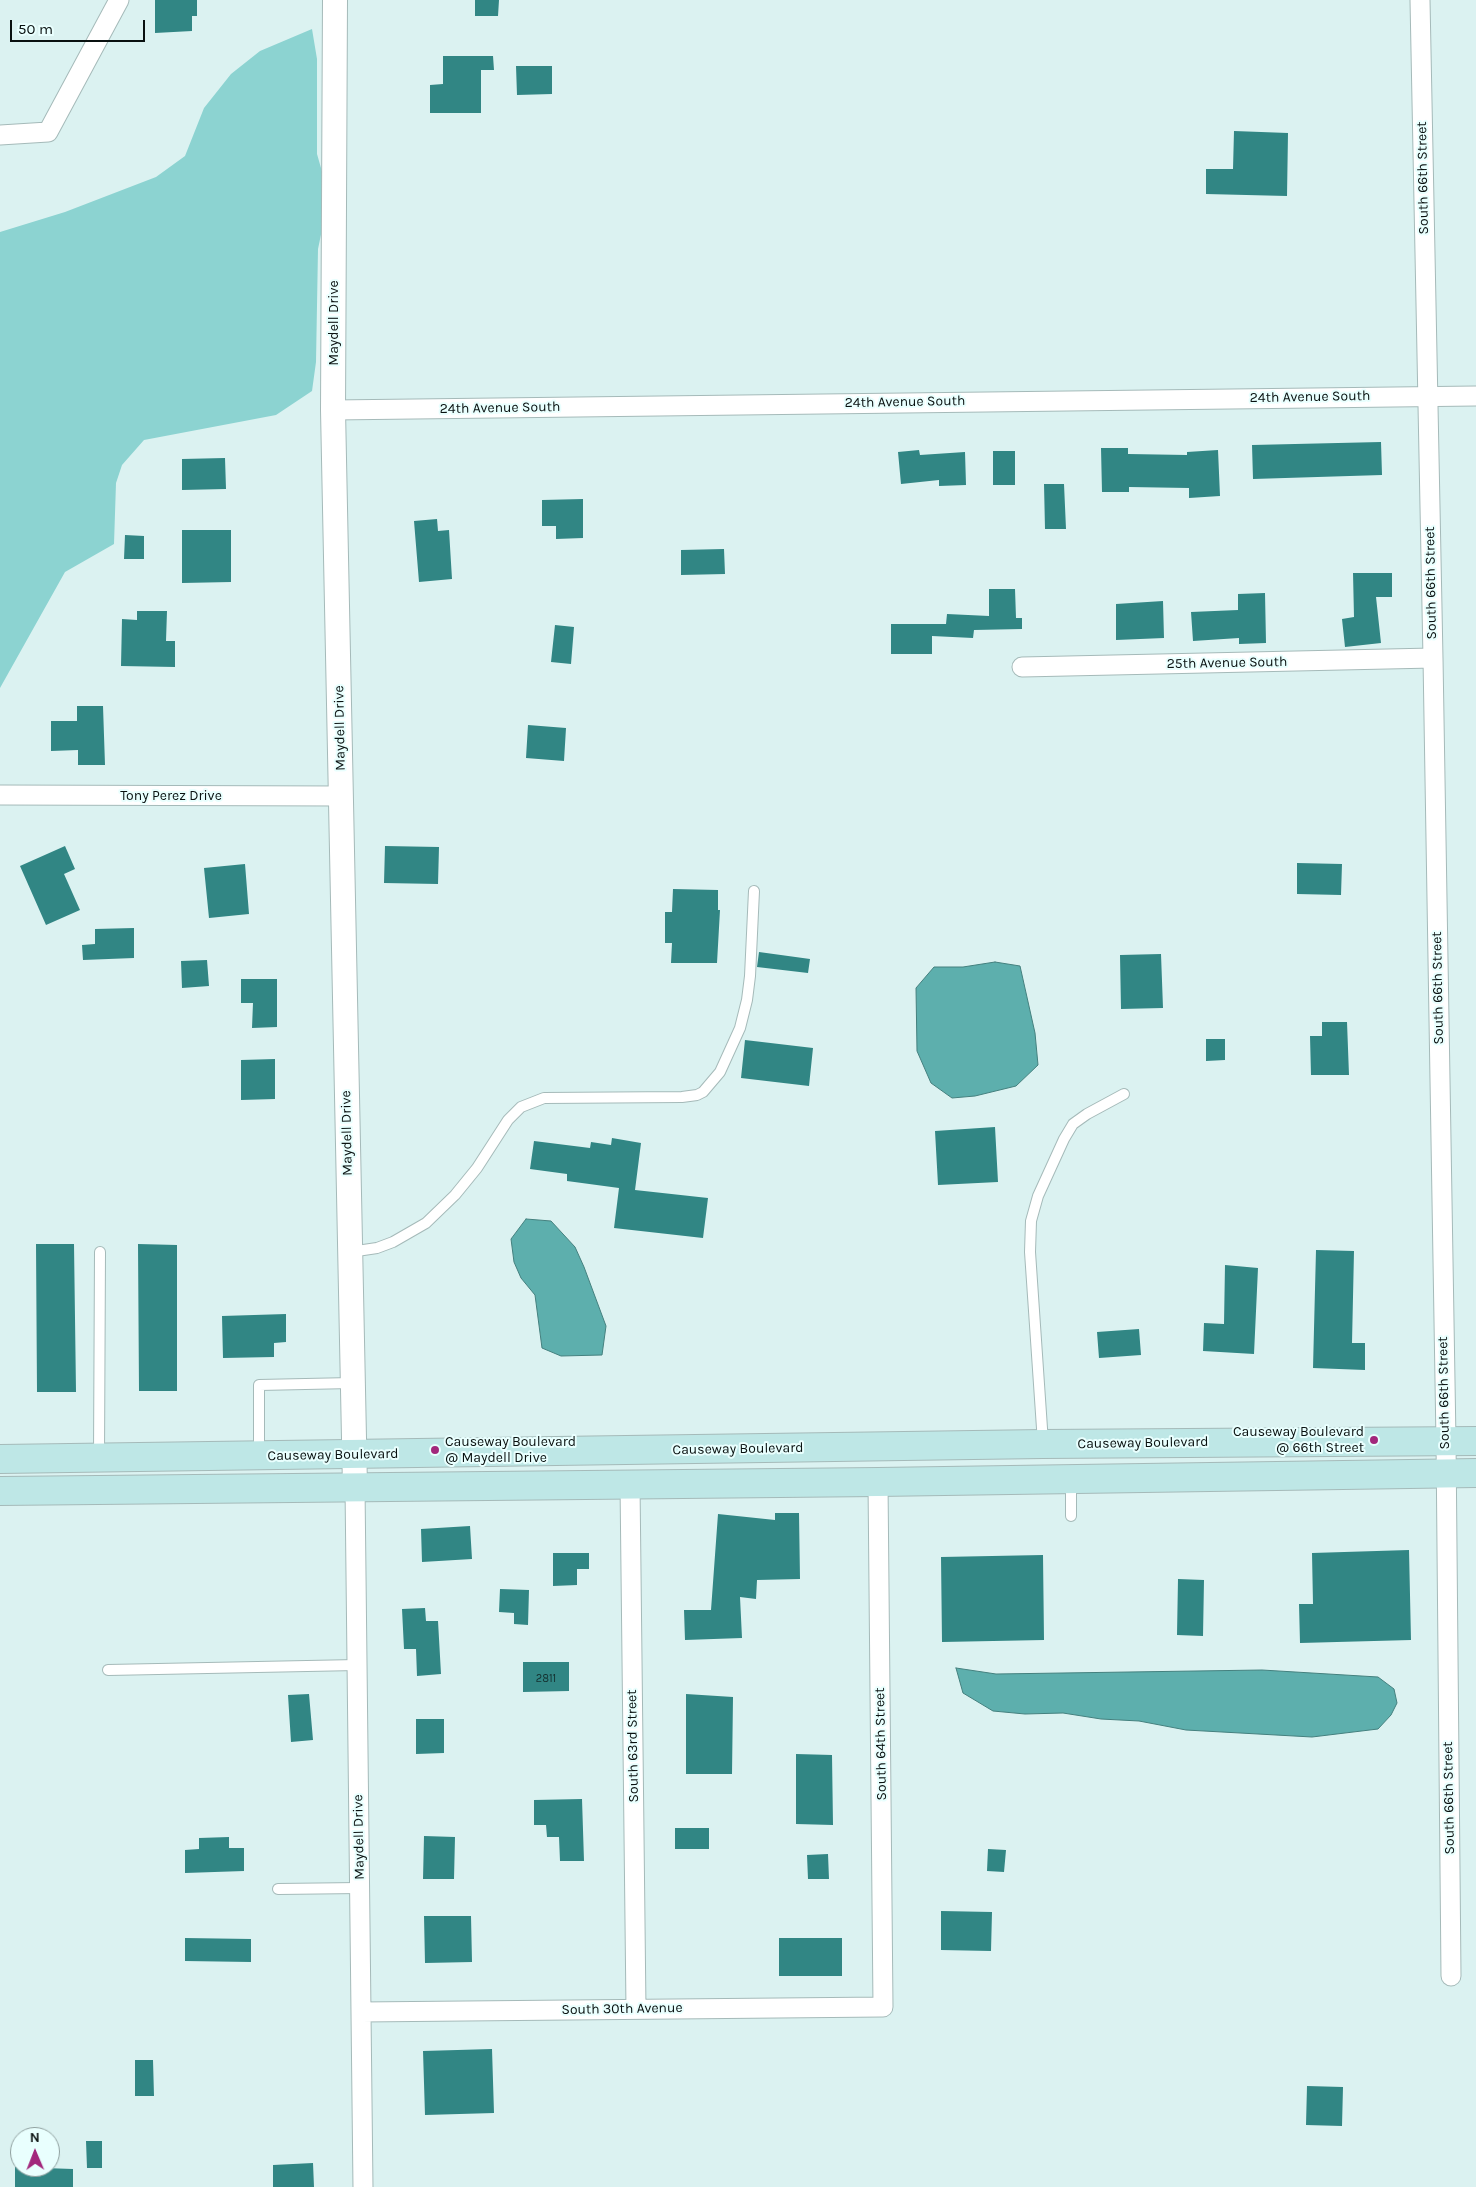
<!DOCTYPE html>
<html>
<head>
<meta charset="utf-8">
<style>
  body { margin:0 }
  #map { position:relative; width:1476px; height:2187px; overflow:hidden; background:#dbf2f1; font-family:Karla,sans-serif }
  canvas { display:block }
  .north { position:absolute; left:10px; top:2127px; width:50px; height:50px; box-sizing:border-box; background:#e9fffe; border:1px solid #8fa09f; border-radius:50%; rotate:359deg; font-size:14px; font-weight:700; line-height:20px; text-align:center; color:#091110 }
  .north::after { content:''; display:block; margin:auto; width:18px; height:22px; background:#a2277c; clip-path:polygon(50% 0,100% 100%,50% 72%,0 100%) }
  .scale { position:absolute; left:10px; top:20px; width:135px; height:22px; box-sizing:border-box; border:2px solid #091110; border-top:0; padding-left:6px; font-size:15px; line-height:18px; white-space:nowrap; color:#091110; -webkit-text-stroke:4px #e9fffe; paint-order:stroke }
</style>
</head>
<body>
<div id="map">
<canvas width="1476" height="2187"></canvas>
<div class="north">N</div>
<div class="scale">50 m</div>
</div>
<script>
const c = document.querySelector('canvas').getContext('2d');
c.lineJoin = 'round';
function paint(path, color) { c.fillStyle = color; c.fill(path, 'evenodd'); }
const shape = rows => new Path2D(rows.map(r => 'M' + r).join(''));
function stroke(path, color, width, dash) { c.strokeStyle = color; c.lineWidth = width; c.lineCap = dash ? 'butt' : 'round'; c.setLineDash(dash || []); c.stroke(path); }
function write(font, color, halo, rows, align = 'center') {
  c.font = font + ' Karla,sans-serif'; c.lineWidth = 4; c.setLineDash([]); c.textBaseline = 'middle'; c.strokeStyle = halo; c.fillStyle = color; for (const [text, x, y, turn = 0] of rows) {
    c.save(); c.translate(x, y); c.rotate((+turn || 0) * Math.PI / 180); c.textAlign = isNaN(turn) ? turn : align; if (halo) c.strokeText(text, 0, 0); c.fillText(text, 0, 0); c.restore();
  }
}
paint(shape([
  [312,29,317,59,317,154,329,196,318,249,316,362,312,391,276,415,144,440,122,465,116,483,114,544,65,572,0,688,0,232,65,212,156,177,185,156,204,108,231,74,260,51]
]), '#8cd3d1');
const water = shape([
  [995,962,1020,966,1035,1033,1038,1065,1016,1086,975,1096,952,1098,931,1083,917,1051,916,988,934,967,963,967,995,962],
  [526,1219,551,1221,575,1247,584,1267,606,1326,602,1355,561,1356,542,1348,535,1295,521,1278,514,1262,511,1239,526,1219],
  [956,1668,996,1674,1262,1670,1378,1677,1394,1689,1397,1703,1391,1715,1378,1729,1312,1737,1186,1730,1139,1721,1101,1719,1063,1713,1025,1714,993,1711,963,1693,956,1668]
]);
paint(water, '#5dafad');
stroke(water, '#44807e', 1);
paint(shape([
  [155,0,197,0,197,16,192,16,192,31,155,33],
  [475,0,499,0,498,16,475,16],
  [443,56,493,56,494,70,481,70,481,113,430,113,430,85,443,84],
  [516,66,552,66,552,94,517,95],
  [1234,131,1288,133,1287,196,1206,194,1206,169,1233,169],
  [1381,442,1382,475,1253,479,1252,445],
  [1101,448,1128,448,1128,454,1187,455,1187,452,1218,450,1220,496,1189,498,1189,488,1129,487,1129,492,1102,492],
  [919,450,920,455,965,452,966,485,939,486,939,480,901,484,898,452],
  [993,451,1015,451,1015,485,993,485],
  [225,458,226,489,182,490,182,459],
  [1044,484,1064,484,1066,529,1045,529],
  [583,499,583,538,556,539,556,526,542,526,542,500],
  [437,519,438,531,449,530,452,579,419,582,414,521],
  [182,530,231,530,231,582,182,583],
  [125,535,144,536,144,559,124,559],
  [724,549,725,574,681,575,681,550],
  [1353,573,1392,573,1392,597,1376,597,1381,643,1345,647,1342,619,1354,617],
  [989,589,1015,589,1016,618,1022,618,1022,629,974,630,973,638,932,636,932,654,891,654,891,624,946,624,947,614,989,616],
  [1265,593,1266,643,1239,644,1239,638,1193,641,1191,612,1238,610,1238,594],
  [1163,601,1164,638,1116,640,1116,604],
  [137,611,167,611,166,641,175,641,175,667,121,666,122,619,137,620],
  [555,625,574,627,571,664,551,662],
  [77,706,103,706,105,765,78,765,78,750,51,751,51,721,77,721],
  [528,725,566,728,564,761,526,758],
  [65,846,75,869,64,874,80,910,46,925,20,866],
  [385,846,439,847,438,884,384,883],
  [1297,863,1342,864,1341,895,1297,894],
  [245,864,249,914,209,918,204,868],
  [673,889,718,890,718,910,720,910,717,963,671,963,672,943,665,943,665,912,672,912],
  [134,928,134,958,83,960,82,945,95,944,95,929],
  [759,952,810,959,808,973,757,967],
  [1161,954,1163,1008,1121,1009,1120,955],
  [207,960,209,986,182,988,181,961],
  [241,979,277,979,277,1027,252,1028,253,1003,241,1003],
  [1322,1022,1347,1022,1349,1075,1311,1075,1310,1036,1322,1036],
  [1206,1039,1225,1039,1225,1060,1206,1061],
  [745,1040,813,1048,809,1086,741,1078],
  [275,1059,275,1099,241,1100,241,1060],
  [995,1127,998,1182,938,1185,935,1131],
  [612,1138,641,1143,635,1190,708,1198,703,1238,614,1228,619,1188,567,1181,567,1174,530,1169,534,1141,590,1148,591,1142,611,1145],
  [36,1244,74,1244,76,1392,37,1392],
  [138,1244,177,1245,177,1391,139,1391],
  [1316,1250,1354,1251,1352,1343,1365,1343,1365,1370,1313,1368],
  [1225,1265,1258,1268,1254,1354,1203,1351,1204,1323,1224,1324],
  [286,1314,286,1342,274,1343,274,1357,223,1358,222,1316],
  [1139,1329,1141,1355,1099,1358,1097,1332],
  [775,1513,799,1513,800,1579,757,1580,756,1599,740,1597,742,1638,685,1640,684,1610,711,1610,718,1514,775,1520],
  [470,1526,472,1559,422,1562,421,1529],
  [1409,1550,1411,1640,1300,1643,1299,1604,1313,1604,1312,1553],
  [553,1553,589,1553,589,1569,577,1569,577,1585,553,1586],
  [1043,1555,1044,1640,942,1642,941,1557],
  [1178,1579,1204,1580,1203,1636,1177,1635],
  [500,1589,529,1590,528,1625,514,1624,514,1613,499,1612],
  [425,1608,426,1621,438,1621,441,1674,417,1676,416,1649,404,1649,402,1609],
  [523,1662,569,1662,569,1691,523,1692],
  [309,1694,313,1740,291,1742,288,1695],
  [686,1694,733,1697,732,1774,686,1774],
  [416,1719,444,1719,444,1753,416,1754],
  [796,1754,832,1755,833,1825,796,1824],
  [582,1799,584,1861,560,1861,559,1837,547,1837,546,1825,534,1825,534,1800],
  [675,1828,709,1828,709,1849,675,1849],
  [424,1836,455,1837,454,1879,423,1879],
  [229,1837,229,1848,244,1848,244,1871,185,1873,185,1850,199,1849,199,1838],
  [988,1849,1006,1850,1004,1872,987,1871],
  [828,1854,829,1879,808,1879,807,1855],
  [941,1911,992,1912,991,1951,941,1950],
  [424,1916,471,1916,472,1962,425,1963],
  [185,1938,251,1939,251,1962,185,1961],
  [779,1938,842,1938,842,1976,779,1976],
  [492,2049,494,2113,425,2115,423,2051],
  [135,2060,153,2060,154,2096,135,2096],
  [1307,2086,1343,2087,1342,2126,1306,2125],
  [86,2141,102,2141,102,2168,87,2168],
  [313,2163,314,2187,273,2187,273,2165],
  [15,2167,73,2169,73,2187,15,2187]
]), '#318684');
const service = shape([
  [350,1252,377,1248,393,1242,426,1223,455,1195,477,1168,508,1120,521,1107,544,1098,682,1097,697,1095,703,1092,720,1072,740,1028,747,1000,750,976,754,891],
  [1043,1443,1030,1252,1031,1221,1038,1196,1064,1139,1073,1124,1087,1114,1124,1094],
  [259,1455,259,1385,352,1383],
  [99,1456,100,1252],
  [1071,1516,1071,1479],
  [108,1670,357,1665],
  [278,1889,359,1888]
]);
const minor = shape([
  [1420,0,1433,658,1446,1441,1451,1976],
  [0,135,48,132,119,0],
  [333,410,1476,396],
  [1022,667,1433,658],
  [0,795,341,796],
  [630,1484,636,2009],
  [355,1487,363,2187],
  [361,2012,883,2007,878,1482]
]);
const tertiary = shape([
  [335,0,333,410,355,1487]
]);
const secondary = shape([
  [0,1459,1043,1444,1476,1441],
  [0,1491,878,1482,1476,1473]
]);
stroke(service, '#a5bab9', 12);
stroke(minor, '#a5bab9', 21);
stroke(tertiary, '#a5bab9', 26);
stroke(secondary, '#a5bab9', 30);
stroke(service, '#fff', 10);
stroke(minor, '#fff', 19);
stroke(tertiary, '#fff', 24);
stroke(secondary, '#bee7e6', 28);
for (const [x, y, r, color] of [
  [1374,1440,5,"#a2277c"],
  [435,1450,5,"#a2277c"]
]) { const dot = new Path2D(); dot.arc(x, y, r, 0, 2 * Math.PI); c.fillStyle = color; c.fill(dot); stroke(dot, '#e9fffe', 2); }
write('11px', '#132e2d', null, [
  ["2811",546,1679]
]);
write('14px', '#091110', '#e9fffe', [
  ["South 66th Street",1423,178,-91],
  ["Maydell Drive",334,323,-90],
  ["24th Avenue South",1310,397,-1],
  ["24th Avenue South",905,402,-1],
  ["24th Avenue South",500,408,-1],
  ["South 66th Street",1431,583,-91],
  ["25th Avenue South",1227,663,-1],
  ["Maydell Drive",340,728,-91],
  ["Tony Perez Drive",171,796],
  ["South 66th Street",1438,988,-91],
  ["Maydell Drive",347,1133,-91],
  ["South 66th Street",1444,1393,-91],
  ["Causeway Boulevard",1143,1443,-1],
  ["Causeway Boulevard",738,1449,-1],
  ["Causeway Boulevard",333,1455,-1],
  ["South 64th Street",881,1744,-91],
  ["South 63rd Street",633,1746,-91],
  ["South 66th Street",1449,1798,-91],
  ["Maydell Drive",359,1837,-91],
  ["South 30th Avenue",622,2009,-1]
]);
write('14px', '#091110', '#e9fffe', [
  ["Causeway Boulevard",1364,1432],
  ["@ 66th Street",1364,1448],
  ["Causeway Boulevard",445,1442,"left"],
  ["@ Maydell Drive",445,1458,"left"]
], 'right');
</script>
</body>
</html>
